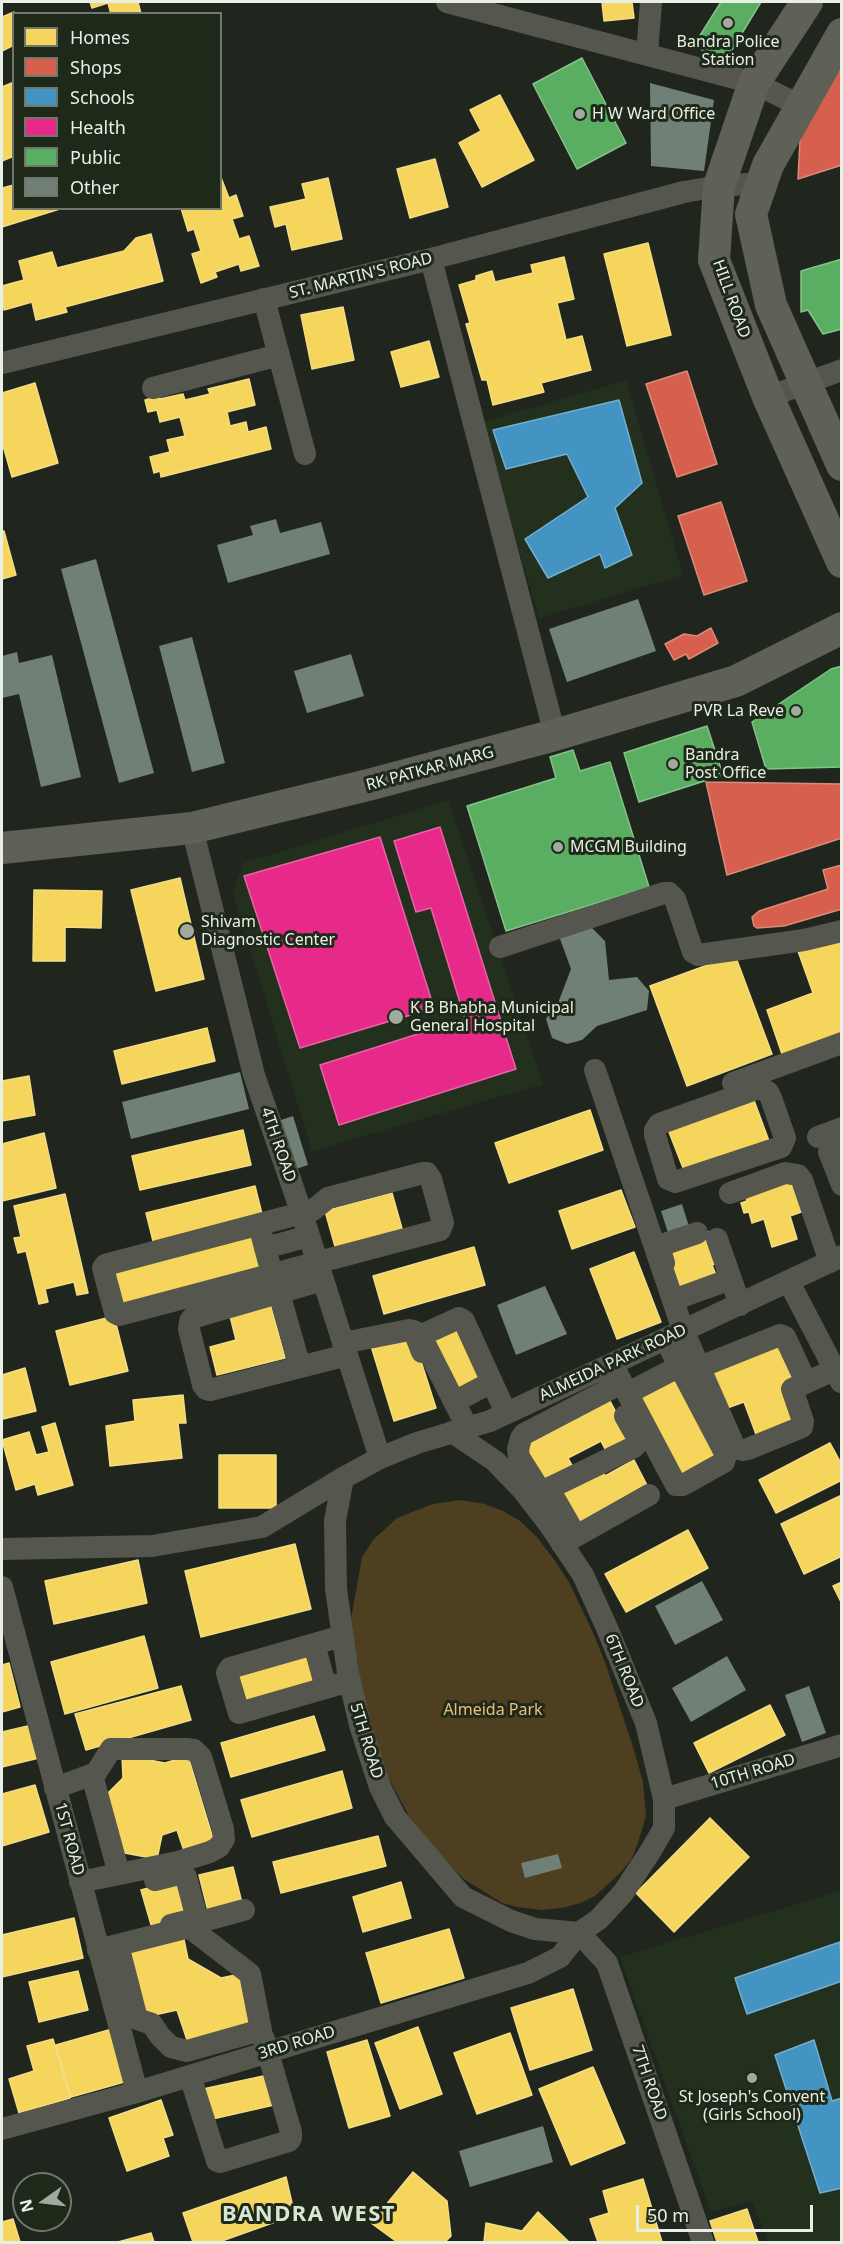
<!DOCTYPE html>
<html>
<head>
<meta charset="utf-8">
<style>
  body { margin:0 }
  #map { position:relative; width:843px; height:2244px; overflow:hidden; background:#20261e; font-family:"Noto Sans",sans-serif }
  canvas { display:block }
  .frame { position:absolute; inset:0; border:3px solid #e8efe5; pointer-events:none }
  .legend { position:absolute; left:12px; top:12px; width:210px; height:198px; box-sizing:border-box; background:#1f291a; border:2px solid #6f786b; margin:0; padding:8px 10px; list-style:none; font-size:18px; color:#e8efe5 }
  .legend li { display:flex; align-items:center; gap:12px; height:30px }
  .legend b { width:30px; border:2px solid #6f786b }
  .north { position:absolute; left:12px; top:2172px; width:60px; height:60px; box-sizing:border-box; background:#1f291a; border:2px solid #6f786b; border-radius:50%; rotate:256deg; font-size:16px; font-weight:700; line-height:24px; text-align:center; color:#e8efe5 }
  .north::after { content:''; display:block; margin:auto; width:21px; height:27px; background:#a2a99f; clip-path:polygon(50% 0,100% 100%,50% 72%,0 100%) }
  .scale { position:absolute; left:636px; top:2205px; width:177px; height:27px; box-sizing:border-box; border:3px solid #e8efe5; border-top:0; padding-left:8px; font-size:18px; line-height:21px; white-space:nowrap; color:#e8efe5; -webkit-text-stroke:4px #1f291a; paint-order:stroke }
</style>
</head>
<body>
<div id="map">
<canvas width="843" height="2244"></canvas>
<div class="frame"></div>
<ul class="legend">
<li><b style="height:16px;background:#f6d55c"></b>Homes</li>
<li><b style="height:16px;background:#d6604d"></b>Shops</li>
<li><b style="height:16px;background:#4393c3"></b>Schools</li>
<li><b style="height:16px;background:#e7298a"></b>Health</li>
<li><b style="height:16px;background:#5aae61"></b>Public</li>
<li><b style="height:16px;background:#718076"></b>Other</li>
</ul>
<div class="north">N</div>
<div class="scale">50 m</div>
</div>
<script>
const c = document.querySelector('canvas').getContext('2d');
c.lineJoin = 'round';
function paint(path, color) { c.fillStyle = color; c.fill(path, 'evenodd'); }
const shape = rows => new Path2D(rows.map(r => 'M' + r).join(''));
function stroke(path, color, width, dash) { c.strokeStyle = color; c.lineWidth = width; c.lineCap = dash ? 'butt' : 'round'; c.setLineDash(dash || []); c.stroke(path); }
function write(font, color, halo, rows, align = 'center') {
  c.font = font + ' "Noto Sans",sans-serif'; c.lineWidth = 6; c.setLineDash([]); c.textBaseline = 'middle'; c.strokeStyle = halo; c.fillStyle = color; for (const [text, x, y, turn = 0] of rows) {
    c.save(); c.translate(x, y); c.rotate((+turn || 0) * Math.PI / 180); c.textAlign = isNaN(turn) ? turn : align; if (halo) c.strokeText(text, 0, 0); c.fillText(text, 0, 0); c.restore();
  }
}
paint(shape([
  [626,380,683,575,539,618,481,423],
  [448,800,543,1084,312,1151,233,893,243,863],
  [841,1891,841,2242,768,2242,752,2200,711,2212,620,1957]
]), '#23301d');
paint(shape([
  [460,1500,485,1504,503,1511,520,1521,537,1537,555,1561,569,1582,594,1635,606,1665,633,1747,643,1782,646,1816,638,1843,631,1860,619,1874,595,1896,580,1903,562,1908,542,1910,518,1907,502,1903,464,1879,435,1851,409,1816,386,1773,363,1699,351,1619,362,1557,373,1540,397,1518,433,1504]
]), '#4e3f21');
const homes = shape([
  [90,2,138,2,141,14,111,14,108,3,92,8,90,2],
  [602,2,632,2,634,18,604,21,602,2],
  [14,12,14,45,2,51,2,17,14,12],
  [14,82,14,156,2,161,2,87,14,82],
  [500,95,534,160,482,187,459,143,481,131,470,110,500,95],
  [435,159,448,207,410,218,397,169,435,159],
  [220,175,229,198,236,195,243,216,232,219,239,239,249,236,259,266,241,271,239,264,215,272,217,277,201,283,192,254,201,251,194,229,188,231,181,208,220,208,220,175],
  [328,178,342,239,292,250,286,224,275,227,270,207,306,199,302,184,328,178],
  [14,185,14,208,63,208,2,227,2,188,14,185],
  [151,234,163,281,65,307,67,312,36,320,32,302,4,310,2,286,24,280,19,261,52,252,57,268,124,251,136,238,151,234],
  [648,243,671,335,627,346,604,254,648,243],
  [564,257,574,299,557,303,566,340,582,336,591,370,541,383,544,392,493,405,487,380,482,380,466,324,470,323,459,285,476,280,476,276,492,271,495,282,533,273,531,265,564,257],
  [343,307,354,360,312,369,301,315,343,307],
  [429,341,439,377,401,387,391,352,429,341],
  [249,379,255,405,227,412,230,426,246,422,248,432,266,427,271,449,161,477,160,471,154,473,150,457,170,452,167,440,185,436,180,417,160,422,157,410,148,412,145,400,159,396,160,399,183,394,185,400,210,394,208,389,249,379],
  [35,383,58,463,12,477,2,442,2,393,35,383],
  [2,531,4,531,16,575,2,579,2,531],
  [180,878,204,979,156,991,131,890,180,878],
  [34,890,102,891,101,928,65,927,65,961,33,961,34,890],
  [842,937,842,1036,783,1057,767,1010,813,993,798,951,842,937],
  [735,955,772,1054,687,1086,650,986,735,955],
  [207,1028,215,1061,122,1084,114,1051,207,1028],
  [29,1076,35,1115,2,1121,2,1081,29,1076],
  [752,1095,769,1141,685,1173,667,1127,752,1095],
  [590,1110,603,1150,509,1183,495,1143,590,1110],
  [243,1130,251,1165,140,1190,132,1156,243,1130],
  [44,1133,56,1188,2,1201,2,1144,44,1133],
  [792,1178,807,1210,790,1216,797,1239,772,1247,764,1219,752,1223,749,1212,744,1213,741,1203,747,1201,744,1193,792,1178],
  [255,1186,263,1218,154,1245,146,1213,255,1186],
  [621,1190,635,1227,572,1249,559,1211,621,1190],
  [392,1193,403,1232,336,1250,325,1211,392,1193],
  [65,1194,88,1293,77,1295,74,1282,45,1289,48,1302,39,1304,26,1251,18,1253,14,1238,21,1237,14,1206,65,1194],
  [257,1229,266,1267,116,1305,107,1268,257,1229],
  [709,1232,720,1262,712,1265,718,1280,678,1294,661,1248,709,1232],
  [474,1247,485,1285,384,1314,373,1276,474,1247],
  [634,1252,661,1322,617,1339,590,1269,634,1252],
  [270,1302,285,1358,217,1375,210,1347,236,1340,229,1312,270,1302],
  [114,1316,128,1371,70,1385,56,1331,114,1316],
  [458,1324,487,1380,455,1397,426,1341,458,1324],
  [412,1333,436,1408,394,1421,371,1346,412,1333],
  [782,1338,798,1382,797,1422,757,1437,744,1402,727,1408,711,1365,782,1338],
  [25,1368,36,1411,3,1419,2,1375,25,1368],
  [680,1376,717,1457,698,1470,676,1475,639,1396,680,1376],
  [183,1395,186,1423,178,1423,182,1458,110,1466,106,1426,135,1421,133,1400,183,1395],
  [610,1401,632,1442,608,1455,601,1441,568,1458,574,1469,544,1486,525,1445,610,1401],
  [55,1423,73,1485,38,1495,35,1484,16,1490,2,1440,29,1432,36,1455,49,1452,42,1427,55,1423],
  [830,1443,842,1465,842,1480,776,1513,759,1480,830,1443],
  [219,1455,276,1455,276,1508,219,1508,219,1455],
  [634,1460,650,1491,576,1532,560,1495,603,1471,605,1476,634,1460],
  [842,1495,842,1556,804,1574,781,1524,842,1495],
  [688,1530,708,1568,626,1612,605,1574,688,1530],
  [295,1544,311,1609,201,1637,185,1571,295,1544],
  [138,1560,147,1603,54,1624,45,1581,138,1560],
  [842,1582,842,1604,833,1586,842,1582],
  [144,1636,158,1688,65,1714,51,1662,144,1636],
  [310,1649,321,1686,242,1709,231,1673,310,1649],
  [9,1663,20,1707,2,1712,2,1665,9,1663],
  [181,1686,191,1720,86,1750,75,1714,181,1686],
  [770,1705,785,1735,709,1773,694,1743,770,1705],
  [314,1716,325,1750,231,1777,221,1743,314,1716],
  [32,1725,39,1758,2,1767,2,1732,32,1725],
  [122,1755,165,1763,188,1756,215,1845,185,1854,177,1830,162,1835,157,1859,119,1852,104,1797,123,1778,122,1755],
  [342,1771,352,1808,252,1837,241,1800,342,1771],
  [35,1785,49,1832,2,1846,2,1794,35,1785],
  [710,1818,749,1857,674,1932,636,1893,710,1818],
  [378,1836,386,1866,281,1893,273,1862,378,1836],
  [233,1867,243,1907,209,1915,199,1875,233,1867],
  [180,1879,191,1917,152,1928,141,1890,180,1879],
  [401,1882,411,1918,363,1932,353,1897,401,1882],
  [74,1918,83,1958,2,1977,2,1935,74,1918],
  [449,1929,464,1978,381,2003,366,1953,449,1929],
  [182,1930,188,1959,221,1978,245,1973,257,2026,189,2046,177,2010,145,2017,125,1946,182,1930],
  [78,1971,88,2010,39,2022,29,1982,78,1971],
  [573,1989,592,2050,530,2070,511,2008,573,1989],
  [418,2027,442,2094,400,2109,375,2043,418,2027],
  [112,2029,128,2081,71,2097,56,2045,112,2029],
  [510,2033,532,2095,477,2114,454,2053,510,2033],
  [53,2039,70,2098,19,2113,9,2079,34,2071,27,2046,53,2039],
  [367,2040,390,2116,349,2128,327,2052,367,2040],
  [593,2067,625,2143,571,2165,539,2089,593,2067],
  [268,2075,274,2105,208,2120,203,2089,268,2075],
  [161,2100,173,2135,163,2138,169,2156,127,2171,109,2118,161,2100],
  [413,2172,447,2201,451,2236,445,2242,397,2242,371,2223,413,2172],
  [286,2177,292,2203,278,2221,219,2242,193,2242,183,2213,286,2177],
  [643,2179,662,2242,598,2242,590,2219,609,2213,603,2191,643,2179],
  [747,2209,758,2242,717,2242,710,2221,747,2209],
  [538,2212,569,2242,484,2242,486,2223,522,2231,538,2212],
  [13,2219,20,2242,2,2242,2,2222,13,2219],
  [151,2233,154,2242,118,2242,151,2233]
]);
paint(homes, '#f6d55c');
stroke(homes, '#f2dd85', 1.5);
const shops = shape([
  [835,66,842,73,842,165,798,179,801,120,835,66],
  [687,371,717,464,677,477,646,384,687,371],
  [721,502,747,581,704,595,678,516,721,502],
  [711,628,718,643,689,659,686,654,674,660,665,644,684,634,697,636,711,628],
  [706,782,842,784,842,838,727,875,706,782],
  [842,865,842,909,784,926,757,928,754,926,752,917,759,911,828,889,823,870,842,865]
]);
paint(shops, '#d6604d');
stroke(shops, '#db8b7b', 1.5);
const schools = shape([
  [619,400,642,483,615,508,632,555,605,568,600,554,548,578,525,539,588,497,567,454,506,469,493,430,619,400],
  [840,1942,842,1981,747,2014,735,1978,840,1942],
  [814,2040,832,2101,842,2098,842,2188,820,2193,775,2055,814,2040]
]);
paint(schools, '#4393c3');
stroke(schools, '#74afcd', 1.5);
const health = shape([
  [440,827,516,1069,339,1125,320,1065,465,1019,431,908,416,912,394,841,440,827],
  [380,837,434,1008,300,1048,244,876,380,837]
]);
paint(health, '#e7298a');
stroke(health, '#e764a5', 1.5);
const public = shape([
  [721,2,761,2,724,63,694,45,721,2],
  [582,58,626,143,577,169,533,84,582,58],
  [842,259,842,329,823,334,808,310,801,312,801,271,842,259],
  [842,666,842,767,766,769,752,722,831,669,842,666],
  [707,726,723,775,639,802,624,753,707,726],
  [573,750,580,771,610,762,649,887,506,931,467,806,556,778,550,757,573,750]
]);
paint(public, '#5aae61');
stroke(public, '#85c289', 1.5);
paint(shape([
  [650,83,714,100,704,171,651,166],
  [276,519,280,533,321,522,330,554,228,583,217,545,253,535,250,526],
  [96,559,154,773,119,783,61,569],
  [638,599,656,651,567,682,549,629],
  [192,637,225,763,192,772,159,646],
  [17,652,19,663,52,655,81,777,41,787,19,694,2,698,2,656],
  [351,654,364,696,307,713,294,671],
  [589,925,605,941,609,980,637,977,649,991,647,1010,597,1026,582,1040,567,1044,552,1038,546,1019,558,1003,571,969,559,936],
  [240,1072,249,1109,131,1139,122,1102],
  [293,1116,308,1165,293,1170,278,1121],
  [682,1204,690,1230,669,1236,661,1211],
  [545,1286,567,1334,516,1355,497,1305],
  [702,1581,723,1620,675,1645,655,1606],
  [727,1656,746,1690,691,1722,672,1688],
  [809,1686,826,1733,802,1742,785,1695],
  [558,1854,562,1868,525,1878,521,1863],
  [543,2126,553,2162,470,2187,459,2151]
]), '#718076');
stroke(shape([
  [447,2,754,83,801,106],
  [647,54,651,2],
  [431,259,555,735],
  [264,299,305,454],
  [2,363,431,259,684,192,719,186,762,183],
  [153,388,279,355],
  [768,397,842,370],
  [192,828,254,1075,302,1214,380,1458],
  [500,947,664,893,669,893,675,899,693,952,698,955,804,940,842,931],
  [595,1070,683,1330,735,1448,743,1450,748,1449,802,1427,803,1421,792,1389,834,1370],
  [733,1083,842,1043],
  [759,1088,768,1092,771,1098,785,1138,781,1147,675,1182,668,1179,655,1135,655,1130,659,1124,759,1088],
  [818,1137,842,1128],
  [842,1144,832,1148,829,1152,842,1185],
  [423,1173,427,1173,431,1179,443,1223,440,1230,119,1315,115,1313,103,1268,105,1265,313,1210,328,1198,423,1173],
  [730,1193,785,1173,798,1175,802,1180,830,1262],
  [259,1225,272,1274],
  [717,1239,740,1305],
  [265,1248,309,1236],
  [664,1263,659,1246,697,1233],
  [323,1280,192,1318,190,1321,189,1329,203,1385,206,1389,210,1390,347,1355],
  [789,1282,841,1382],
  [279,1293,300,1367],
  [673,1300,731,1279],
  [343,1343,409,1330,414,1331,422,1352],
  [612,1364,676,1485,683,1485,724,1462,726,1455,665,1339],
  [700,1367,780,1335,785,1337,806,1382],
  [628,1393,680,1366],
  [454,1402,492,1382],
  [467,1427,422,1338,424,1334,459,1318,464,1321,506,1413],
  [541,1492,519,1457,518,1449,521,1438,524,1434,610,1389],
  [553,1496,576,1536],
  [529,1498,634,1447,637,1444,637,1437,625,1416],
  [562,1544,649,1495],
  [2,1549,152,1546,262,1527,343,1478],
  [2,1587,137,2092],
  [342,1636,230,1668,227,1673,239,1713,350,1681],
  [314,1644,326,1688],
  [92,1775,119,1874],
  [55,1788,96,1773,111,1749,187,1749,194,1750,201,1757,223,1829,224,1839,219,1847,210,1852,178,1862,80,1882],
  [664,1799,842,1745],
  [155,1880,179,1874,186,1877,196,1915,191,1920,171,1925],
  [193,1918,207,1920,244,1910],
  [579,1933,535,1929,511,1921,463,1897,395,1817,380,1787,360,1725,348,1673,336,1589,335,1521,343,1478,380,1458,417,1443,490,1421,842,1256],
  [579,1933,607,1963,703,2242],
  [98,1950,189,1927,250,1974,261,2030,187,2051,171,2047,160,2036,152,2024,137,2019,118,1945],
  [190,2076,217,2161,220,2162,289,2141,291,2138,291,2132,264,2039],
  [2,2129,137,2092,528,1973,560,1957,579,1933,599,1919,623,1893,650,1852,664,1828,664,1799,646,1723,607,1628,583,1575,549,1524,522,1489,495,1461,452,1432]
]), '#55564d', 22);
stroke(shape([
  [807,2,754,83,719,186,714,260,768,397,842,562],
  [842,34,768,165,751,214,771,305,842,465],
  [2,848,192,828,372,784,555,735,736,681,842,628]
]), '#5f6056', 32);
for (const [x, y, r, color] of [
  [728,23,6,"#a2a99f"],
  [580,114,6,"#a2a99f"],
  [796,711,6,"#a2a99f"],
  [673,764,6,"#a2a99f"],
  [558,847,6,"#a2a99f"],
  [187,931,8,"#a2a99f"],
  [396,1017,8,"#a2a99f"],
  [752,2078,6,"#a2a99f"]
]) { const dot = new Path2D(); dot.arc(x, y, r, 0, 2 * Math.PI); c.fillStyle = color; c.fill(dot); stroke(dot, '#1f291a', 2); }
write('16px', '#e8efe5', '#1f291a', [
  ["Bandra Police",728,42,"center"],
  ["Station",728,60,"center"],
  ["H W Ward Office",592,114],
  ["PVR La Reve",784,711,"right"],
  ["Bandra",685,755],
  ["Post Office",685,773],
  ["MCGM Building",570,847],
  ["Shivam",201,922],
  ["Diagnostic Center",201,940],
  ["K B Bhabha Municipal",410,1008],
  ["General Hospital",410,1026],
  ["St Joseph's Convent",752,2097,"center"],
  ["(Girls School)",752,2115,"center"]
], 'left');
write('16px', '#e8efe5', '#1f291a', [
  ["ST. MARTIN'S ROAD",361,276,-14],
  ["HILL ROAD",731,299,70],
  ["RK PATKAR MARG",430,769,-15],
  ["4TH ROAD",278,1145,71],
  ["ALMEIDA PARK ROAD",613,1363,-25],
  ["6TH ROAD",624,1671,68],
  ["5TH ROAD",366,1741,73],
  ["10TH ROAD",753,1772,-17],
  ["1ST ROAD",69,1839,75],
  ["3RD ROAD",297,2043,-17],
  ["7TH ROAD",649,2083,71]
]);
write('16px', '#ebc073', '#1f291a', [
  ["Almeida Park",493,1710]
]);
c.letterSpacing = '1.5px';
write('bold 22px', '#d9e6d2', '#1f291a', [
  ["BANDRA WEST",309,2215]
]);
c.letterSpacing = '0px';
</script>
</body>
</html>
